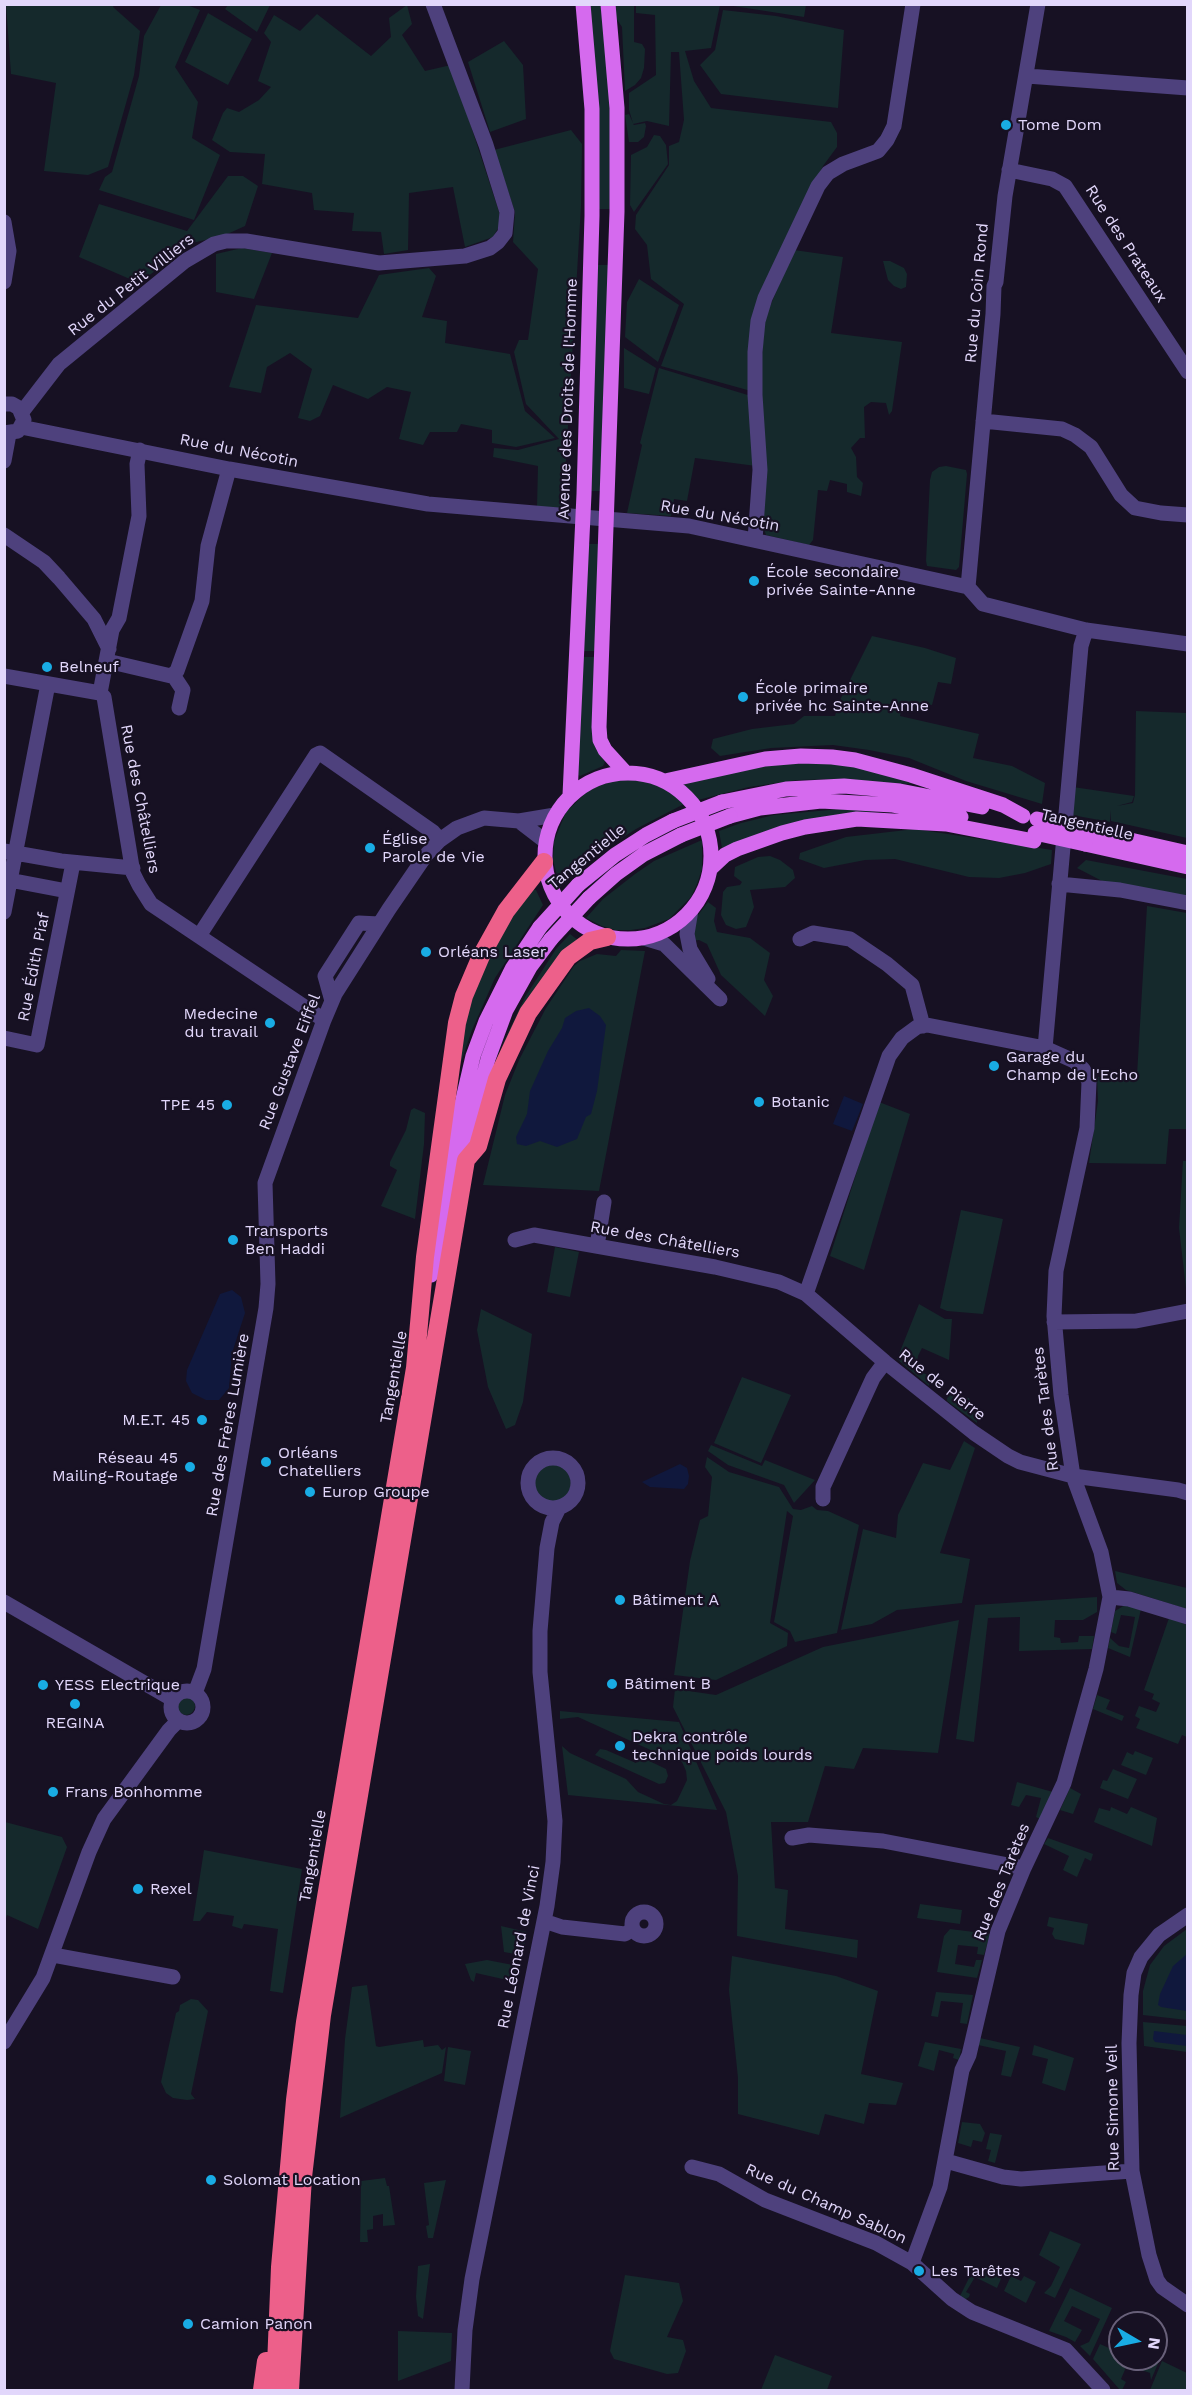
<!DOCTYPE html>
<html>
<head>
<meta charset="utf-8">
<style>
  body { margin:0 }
  #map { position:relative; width:1192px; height:2395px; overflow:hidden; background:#171123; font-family:"Work Sans",sans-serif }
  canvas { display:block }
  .frame { position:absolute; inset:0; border:6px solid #e2d7fb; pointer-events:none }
  .north { position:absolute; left:1108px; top:2311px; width:60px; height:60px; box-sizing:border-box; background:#171123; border:2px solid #686079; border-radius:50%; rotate:99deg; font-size:16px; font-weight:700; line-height:24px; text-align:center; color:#e2d7fb }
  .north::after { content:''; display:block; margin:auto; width:21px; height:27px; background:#19ace4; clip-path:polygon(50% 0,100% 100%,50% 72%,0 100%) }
</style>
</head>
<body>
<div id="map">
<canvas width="1192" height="2395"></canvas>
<div class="frame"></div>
<div class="north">N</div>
</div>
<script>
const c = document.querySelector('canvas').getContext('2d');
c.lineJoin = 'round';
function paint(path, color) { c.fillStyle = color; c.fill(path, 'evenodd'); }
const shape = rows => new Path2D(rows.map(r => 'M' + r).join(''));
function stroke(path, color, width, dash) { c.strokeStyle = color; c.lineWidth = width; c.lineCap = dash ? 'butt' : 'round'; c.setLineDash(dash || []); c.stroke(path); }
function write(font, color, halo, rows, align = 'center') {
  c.font = font + ' "Work Sans",sans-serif'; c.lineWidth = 4.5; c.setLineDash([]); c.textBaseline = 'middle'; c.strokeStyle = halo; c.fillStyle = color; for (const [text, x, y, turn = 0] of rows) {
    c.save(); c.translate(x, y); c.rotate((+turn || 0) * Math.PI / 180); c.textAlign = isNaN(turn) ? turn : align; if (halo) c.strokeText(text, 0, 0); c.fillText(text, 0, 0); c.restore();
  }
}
paint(shape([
  [6,5,114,5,113,7,140,31,134,75,108,167,88,175,44,171,56,83,11,74],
  [161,5,187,5,200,10,175,67,198,102,192,138,220,155,194,220,99,190,105,177,112,172,139,76,144,36],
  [228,5,228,4,270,5,257,32,225,9],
  [407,5,412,24,402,35,425,71,451,65,502,221,493,237,465,247,453,187,409,193,408,250,384,254,381,232,352,231,354,213,314,210,312,193,262,184,265,154,230,152,212,140,223,113,227,108,239,112,259,100,271,87,258,81,271,42,264,33,274,15,300,31,317,14,371,56,391,37,389,18],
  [588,5,602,5,611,103,612,209,598,209],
  [615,5,634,5,634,42,642,44,645,49,644,68,641,78,635,85,625,91,622,27,616,18],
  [636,5,720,5,711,48,685,51,694,81,711,108,831,122,837,133,837,147,823,166,763,297,751,391,661,366,684,304,651,279,647,245,635,229,636,215,669,165,669,146,679,142,684,120,679,52,671,52,669,126,647,121,633,124,634,125,645,123,646,126,644,137,638,142,629,142,625,115,629,114,633,123,629,110,629,93,656,75,655,15,636,13],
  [727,5,727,4,806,5,804,17],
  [723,10,776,16,844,30,838,108,721,94,700,65,715,50],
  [208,13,252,39,228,85,185,62],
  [504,41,523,65,526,119,490,132,468,62],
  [571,130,582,144,581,206,563,510,537,507,538,466,493,457,494,448,518,450,559,439,526,404,514,352,519,340,528,340,538,269,513,242,515,212,494,150],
  [654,135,660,136,666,145,668,164,634,212,630,205,631,155,647,147],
  [228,176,243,176,258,186,245,226,223,236,192,243,139,283,79,257,99,204,187,231],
  [242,248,272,253,254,299,216,292,216,254],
  [794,250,843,257,831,333,902,342,892,411,889,415,886,403,871,402,864,407,865,438,860,438,851,448,856,457,857,477,863,483,861,496,847,492,847,484,830,480,827,491,818,490,813,540,809,545,766,535,762,523,759,390,765,318],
  [883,261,890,261,904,268,907,274,906,287,901,289,894,286,888,280],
  [596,265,610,265,602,491,589,491],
  [429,268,436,276,422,317,447,321,445,343,510,354,525,411,555,438,516,447,492,443,492,430,461,424,457,432,430,432,423,445,399,439,411,392,387,387,368,399,333,385,320,416,310,421,298,418,312,369,290,353,267,367,261,393,229,387,256,305,358,318,379,275],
  [639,279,679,305,658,362,625,337,627,302],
  [624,348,656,368,649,394,624,388],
  [659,368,751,396,756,466,695,458,687,501,674,499,671,516,627,513,642,445,640,443],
  [946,466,966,470,967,474,959,567,956,570,927,566,926,561,930,480,932,472,939,467],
  [587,544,600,544,596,651,583,651],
  [872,636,925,648,956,658,951,684,938,682,932,705,903,702,900,716,979,734,973,758,1012,766,1045,783,1042,804,966,781,909,758,869,750,833,745,771,748,720,756,711,748,713,739,752,729,794,724,804,716,835,716,839,702],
  [582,657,596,657,598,751,605,762,603,766,580,776,578,775],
  [1136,711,1187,713,1187,838,1111,821,1110,810,1110,822,1072,815,1073,787,1134,796,1132,802,1117,806,1133,803,1135,795],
  [833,762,921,782,907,784,836,779,798,780,749,787,698,800,682,783,760,765],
  [626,778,655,784,670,790,684,804,636,829,608,847,560,887,553,860,554,841,566,812,589,790,612,781],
  [840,809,881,812,842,815,776,830,722,848,719,831,741,823,774,815],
  [915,829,1052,850,1051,864,1025,873,999,878,969,877,895,859,865,860,824,868,799,859,800,853,846,837],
  [702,840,702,869,697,884,691,897,669,919,645,928,631,930,615,930,602,926,586,918,603,899,635,874,654,861],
  [770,856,780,860,793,870,795,878,785,887,750,890,754,907,746,927,736,929,726,925,721,915,723,892,727,887,740,885,742,882,734,876,735,867,758,857],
  [1086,860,1187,879,1187,896,1102,881,1077,868],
  [532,889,536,890,543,905,495,978,472,1030,458,1071,460,1032,486,954],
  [708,902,716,908,714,921,717,932,750,938,770,953,764,980,773,996,765,1016,721,975,707,944,699,940,692,941,695,919],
  [1147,906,1187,913,1187,1129,1169,1129,1166,1164,1089,1163,1098,1101,1097,1077,1137,1075],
  [570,934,579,941,496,1063,505,1039,525,997,556,949],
  [621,950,645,951,599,1191,483,1185,505,1095,519,1060,546,1008,574,966,580,961,597,954,616,956],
  [879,1102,910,1114,864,1270,830,1256],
  [414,1108,425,1113,424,1144,415,1219,381,1206,397,1170,390,1166,390,1162,406,1130,411,1110],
  [1183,1161,1188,1161,1187,1297,1179,1228],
  [961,1210,1003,1219,983,1314,947,1311,940,1308],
  [555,1247,579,1252,570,1297,547,1292],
  [919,1304,945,1319,952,1319,949,1360,922,1348,918,1356,916,1370,930,1376,929,1386,897,1359],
  [481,1309,532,1334,523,1402,515,1425,506,1429,488,1387,477,1330],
  [742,1377,791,1395,761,1463,714,1443],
  [948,1388,953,1389,955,1395,969,1398,971,1404,977,1407,977,1423,947,1401],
  [964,1441,975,1448,940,1553,970,1559,962,1603,897,1610,872,1624,841,1630,863,1529,896,1538,898,1515,923,1463,950,1470],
  [711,1445,762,1466,765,1460,815,1480,794,1503,784,1485,728,1465,708,1451],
  [707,1457,729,1472,779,1487,793,1509,801,1510,812,1506,817,1510,828,1511,859,1525,837,1633,795,1642,790,1631,774,1622,793,1516,787,1511,770,1623,788,1633,787,1646,716,1680,674,1675,690,1561,700,1520,708,1516,712,1477,705,1467],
  '533 1483a19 19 0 1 1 38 0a19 19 0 1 1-38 0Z',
  [1115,1571,1187,1588,1187,1609,1126,1590,1117,1583],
  [1097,1597,1097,1612,1083,1620,1055,1620,1054,1637,1060,1638,1061,1643,1078,1642,1079,1636,1094,1636,1092,1649,1019,1651,1020,1617,988,1618,974,1742,956,1739,975,1605],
  [1125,1605,1141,1609,1130,1657,1108,1648,1110,1638,1119,1646,1129,1648,1135,1617,1121,1615,1116,1634,1111,1632,1115,1611],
  [1169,1618,1187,1625,1187,1737,1182,1735,1178,1744,1136,1728,1140,1719,1135,1716,1139,1706,1156,1712,1160,1703,1152,1699,1154,1694,1144,1690],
  [959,1620,938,1753,863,1748,854,1769,825,1766,808,1822,771,1822,775,1888,788,1890,785,1929,858,1940,857,1958,737,1936,738,1876,726,1812,673,1707,675,1689,716,1695,823,1647],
  [1097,1695,1110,1700,1106,1709,1124,1716,1122,1721,1093,1709],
  '177 1706a9 9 0 1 1 18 0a9 9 0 1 1-18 0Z',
  [560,1711,679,1722,717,1810,568,1795,562,1746,570,1753,626,1779,638,1792,664,1804,671,1805,677,1801,687,1780,686,1771,682,1762,675,1758,666,1757,578,1717,560,1719],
  [600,1749,606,1750,636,1763,639,1756,666,1769,668,1776,665,1783,659,1784,595,1755],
  [1135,1751,1153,1758,1146,1775,1121,1765,1127,1752,1133,1755],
  [1113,1769,1137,1779,1128,1799,1100,1788,1103,1780,1107,1781],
  [1017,1782,1053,1792,1040,1819,1036,1817,1041,1798,1026,1795,1019,1807,1011,1805],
  [1070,1788,1081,1794,1073,1814,1060,1810],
  [1111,1807,1127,1814,1131,1807,1157,1818,1152,1846,1094,1822,1099,1808,1110,1811],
  [5,1822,62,1837,67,1847,38,1929,7,1915,5,1921],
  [1048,1838,1093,1854,1091,1861,1085,1858,1077,1877,1063,1870,1069,1856,1044,1844],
  [204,1850,302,1869,283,1993,270,1991,278,1929,244,1924,242,1929,232,1926,234,1916,207,1912,200,1921,193,1921],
  [920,1904,962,1910,960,1924,917,1918],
  [1049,1917,1088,1924,1084,1945,1055,1939,1052,1934,1054,1928,1047,1926],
  [501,1926,527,1932,523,1952,515,1954,504,1952],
  [950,1929,990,1934,984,1955,977,1954,978,1947,958,1945,955,1964,974,1967,976,1960,982,1960,977,1978,937,1972,944,1936],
  [1187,1929,1187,2020,1143,2015,1143,1991,1150,1965,1164,1946],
  [732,1956,836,1976,878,1991,861,2074,903,2083,896,2105,869,2103,864,2124,825,2114,819,2135,738,2114,738,2078,729,1990],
  [487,1960,513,1965,519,1970,516,1982,476,1973,474,1982,471,1980,465,1964],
  [367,1985,376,2046,379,2047,423,2040,424,2047,438,2045,442,2050,446,2047,442,2073,340,2118,345,2039,352,1987],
  [936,1992,973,1995,967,2024,960,2023,963,2003,941,2001,938,2017,931,2016],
  [191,1999,198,2000,208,2011,191,2094,195,2099,187,2100,173,2098,166,2093,161,2082,176,2013,179,2011,180,2005],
  [1143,2022,1187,2026,1187,2052,1144,2046],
  [980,2038,1020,2047,1011,2077,1001,2075,1006,2051,978,2045],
  [925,2042,961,2049,959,2060,953,2058,954,2054,939,2050,934,2071,918,2066],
  [1034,2045,1074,2058,1065,2091,1042,2083,1048,2059,1032,2055],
  [448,2047,471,2051,465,2085,444,2081],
  [962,2122,980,2124,985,2133,982,2142,973,2140,971,2147,958,2143],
  [990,2133,1002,2135,995,2163,988,2161,991,2150,986,2149],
  [385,2178,387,2186,389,2186,395,2225,383,2226,383,2214,373,2216,373,2229,367,2230,368,2242,360,2242,361,2181],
  [446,2180,433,2238,428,2238,426,2226,429,2225,424,2183],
  [1050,2231,1081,2244,1055,2298,1044,2293,1051,2286,1060,2267,1039,2255],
  [430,2264,423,2319,418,2316,416,2297,418,2266],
  [990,2265,1004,2272,997,2288,975,2277,966,2292,970,2294,969,2297,964,2300,959,2298,974,2268,984,2274],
  [625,2275,679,2283,683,2301,667,2337,683,2340,686,2351,678,2373,667,2374,614,2359,610,2351],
  [1011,2276,1021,2281,1024,2276,1036,2282,1026,2303,1004,2291],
  [1070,2288,1112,2308,1090,2356,1080,2346,1089,2342,1100,2319,1072,2306,1064,2321,1082,2330,1075,2342,1066,2337,1049,2331],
  [398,2331,452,2333,451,2361,398,2381],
  [1100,2344,1120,2353,1120,2359,1137,2361,1138,2359,1156,2359,1156,2353,1160,2359,1151,2380,1150,2373,1127,2365,1121,2379,1126,2382,1122,2390,1120,2390,1093,2359],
  [775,2355,832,2376,827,2390,761,2390],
  [1162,2361,1187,2373,1187,2390,1150,2390]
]), '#15292c');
paint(shape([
  [589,1008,600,1016,606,1025,597,1091,591,1114,586,1117,577,1139,557,1147,540,1141,526,1146,517,1144,516,1137,527,1114,530,1091,548,1051,562,1028,565,1018,576,1011],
  [844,1096,863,1104,852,1131,833,1124],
  [232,1290,241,1297,245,1313,232,1353,229,1388,219,1400,206,1400,192,1393,186,1381,187,1370,220,1294],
  [680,1464,687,1468,689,1476,688,1484,684,1489,650,1487,642,1482],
  [1187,1954,1187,2011,1161,2007,1158,2005,1160,1994,1173,1966],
  [1154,2031,1187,2035,1187,2046,1155,2042,1153,2039]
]), '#10183d');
stroke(shape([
  [1027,76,1188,88],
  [1009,170,1052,179,1065,186,1188,372],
  [4,222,9,251,4,282],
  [4,404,12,404,19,408,24,420,18,431,4,433],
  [22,412,59,364,185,261,214,244,226,241,246,241,379,263,465,256,490,248,498,242,505,233,507,212,486,145,433,4],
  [983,421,1062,429,1075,435,1091,447,1121,495,1135,508,1161,513,1188,515],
  [21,427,229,469,428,504,689,526,968,587,983,604,1086,630,1188,644],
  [140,450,137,464,139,516,119,618,112,630,100,693,104,697,133,873,139,885,151,904,324,1020],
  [4,461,9,434],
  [4,535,44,562,59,578,94,619,109,649],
  [755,540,760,470,755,395,755,352,758,321,765,298,818,186,828,173,843,164,878,151,887,140,894,126,913,4],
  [968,587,993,314,994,286,996,282,1005,196,1038,4],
  [1086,630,1081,646,1045,1048,1074,1061,1083,1069,1089,1082,1087,1128,1056,1271,1054,1316,1061,1395,1073,1476,1101,1552,1110,1597,1096,1669,1064,1783,1024,1868,998,1931,969,2055,962,2070,940,2187,912,2263,952,2299,972,2312,1066,2350,1103,2390],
  [107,661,171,676,177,671,202,601,208,546,229,469],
  [173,675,183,690,179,708],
  [4,676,100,693],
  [519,821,545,841],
  [4,851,61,861,133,868],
  [4,879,67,891],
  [1059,884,1120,890,1188,903],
  [691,910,687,934,690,949,708,979],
  [4,912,48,684],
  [199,936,316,755,320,753,433,832,440,840],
  [644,938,664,944,720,999],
  [800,939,813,933,850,939,887,964,912,985,923,1026],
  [332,1001,325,976,359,923,379,924],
  [4,1038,37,1045,73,863],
  [515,1240,534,1235,715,1267,779,1282,806,1294,885,1362,974,1433,1008,1456,1020,1462,1073,1476,1178,1490,1188,1493],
  [597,1246,604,1202],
  [806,1294,889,1056,902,1038,917,1027,927,1025,1045,1048],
  [1054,1322,1136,1321,1188,1311],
  '528 1483a25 25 0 1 1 50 0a25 25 0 1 1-50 0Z',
  [823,1499,823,1487,873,1378,885,1362],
  [1110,1597,1129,1599,1188,1617],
  [4,1602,172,1699],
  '171 1707a16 16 0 1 1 32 0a16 16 0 1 1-32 0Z',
  [195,1693,204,1669,266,1308,268,1284,265,1183,324,1020,335,994,389,909,426,855,440,840,457,828,484,818,519,821,555,815],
  [792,1838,809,1835,883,1841,1024,1868],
  '632 1924a12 12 0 1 1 24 0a12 12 0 1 1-24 0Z',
  [1188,1915,1159,1935,1141,1957,1134,1973,1131,1995,1129,2043,1132,2171,1149,2255,1157,2280,1162,2287,1188,2305],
  [544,1921,562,1927,625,1934,633,1929],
  [53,1955,173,1977],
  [4,2042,43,1978,89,1852,104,1819,169,1730,178,1721],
  [946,2161,1003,2177,1021,2179,1132,2171],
  [692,2167,719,2174,765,2200,876,2243,912,2263],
  [462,2390,465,2330,472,2279,547,1906,553,1862,555,1821,540,1672,540,1631,547,1548,552,1522,559,1508]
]), '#4e417d', 15);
stroke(shape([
  [608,4,617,108,617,212,599,727,600,740,605,750,625,772],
  '545 856a83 83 0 1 1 166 0a83 83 0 1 1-166 0Z',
  [665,781,765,759,801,756,832,757,855,760,911,775,1003,805,1023,816],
  [570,795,584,494,592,216,592,109,583,4],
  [722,802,786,789,844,786,900,791,982,807],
  [730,816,760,808,821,801,893,805,961,817],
  [1086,830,1188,853],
  [1085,844,1188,867],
  [710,869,725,855,737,849,782,833,805,827,857,819,946,824,1034,841],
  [578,885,615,855,646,835,673,821],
  [589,898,616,874,644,854,681,835],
  [466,1160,472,1122,488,1059,506,1010,530,967,551,939],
  [431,1275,457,1125,473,1056,486,1021,512,969,540,927]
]), '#d56aee', 15);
stroke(shape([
  [262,2390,266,2361],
  [275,2390,280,2267,295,2100,305,2022,415,1368,425,1257,457,1023,464,996,481,956,506,911,544,862],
  [290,2390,303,2177,322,2015,466,1160,478,1146,497,1079,528,1013,568,957,590,941,607,937]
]), '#ed608a', 18);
stroke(shape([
  [1037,819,1086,830],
  [673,821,722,802],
  [1035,833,1085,844],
  [681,835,730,816],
  [540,927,578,885],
  [551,939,589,898]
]), '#d56aee', 15);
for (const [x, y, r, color] of [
  [1006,125,6,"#19ace4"],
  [754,581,6,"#19ace4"],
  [47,667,6,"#19ace4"],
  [743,697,6,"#19ace4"],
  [370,848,6,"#19ace4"],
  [426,952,6,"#19ace4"],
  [270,1023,6,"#19ace4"],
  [994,1066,6,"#19ace4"],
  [759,1102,6,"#19ace4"],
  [227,1105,6,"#19ace4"],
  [233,1240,6,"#19ace4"],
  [202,1420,6,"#19ace4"],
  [266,1462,6,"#19ace4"],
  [190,1467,6,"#19ace4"],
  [310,1492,6,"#19ace4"],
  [620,1600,6,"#19ace4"],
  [612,1684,6,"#19ace4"],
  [43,1685,6,"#19ace4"],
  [75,1704,6,"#19ace4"],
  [620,1746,6,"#19ace4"],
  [53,1792,6,"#19ace4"],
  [138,1889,6,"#19ace4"],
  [211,2180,6,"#19ace4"],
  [919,2271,6,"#19ace4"],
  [188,2324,6,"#19ace4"]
]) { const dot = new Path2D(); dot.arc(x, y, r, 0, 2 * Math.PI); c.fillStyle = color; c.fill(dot); stroke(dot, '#171123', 2); }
write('16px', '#e2d7fb', '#171123', [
  ["Tome Dom",1018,125],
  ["École secondaire",766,572],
  ["privée Sainte-Anne",766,590],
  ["Belneuf",59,667],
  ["École primaire",755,688],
  ["privée hc Sainte-Anne",755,706],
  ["Église",382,839],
  ["Parole de Vie",382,857],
  ["Orléans Laser",438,952],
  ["Medecine",258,1014,"right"],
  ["du travail",258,1032,"right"],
  ["Garage du",1006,1057],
  ["Champ de l'Echo",1006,1075],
  ["Botanic",771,1102],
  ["TPE 45",215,1105,"right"],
  ["Transports",245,1231],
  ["Ben Haddi",245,1249],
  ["M.E.T. 45",190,1420,"right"],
  ["Orléans",278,1453],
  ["Chatelliers",278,1471],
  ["Réseau 45",178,1458,"right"],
  ["Mailing-Routage",178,1476,"right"],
  ["Europ Groupe",322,1492],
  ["Bâtiment A",632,1600],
  ["Bâtiment B",624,1684],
  ["YESS Electrique",55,1685],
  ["REGINA",75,1723,"center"],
  ["Dekra contrôle",632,1737],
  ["technique poids lourds",632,1755],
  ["Frans Bonhomme",65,1792],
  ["Rexel",150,1889],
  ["Solomat Location",223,2180],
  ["Les Tarêtes",931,2271],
  ["Camion Panon",200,2324]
], 'left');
write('16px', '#e2d7fb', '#171123', [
  ["Rue des Prateaux",1126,244,57],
  ["Rue du Petit Villiers",131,285,-38],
  ["Rue du Coin Rond",977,293,-85],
  ["Avenue des Droits de l'Homme",568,399,-88],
  ["Rue du Nécotin",239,451,11],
  ["Rue du Nécotin",720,516,10],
  ["Rue des Châtelliers",140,799,79],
  ["Tangentielle",1087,825,13],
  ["Tangentielle",587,857,-39],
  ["Rue Édith Piaf",34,967,-79],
  ["Rue Gustave Eiffel",290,1062,-69],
  ["Rue des Châtelliers",665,1240,10],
  ["Tangentielle",394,1377,-80],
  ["Rue de Pierre",942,1385,38],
  ["Rue des Tarètes",1046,1409,-97],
  ["Rue des Frères Lumière",228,1425,-80],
  ["Tangentielle",313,1856,-80],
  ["Rue des Tarètes",1002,1882,-68],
  ["Rue Léonard de Vinci",519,1947,-79],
  ["Rue Simone Veil",1113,2108,-91],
  ["Rue du Champ Sablon",826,2204,24]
]);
</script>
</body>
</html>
